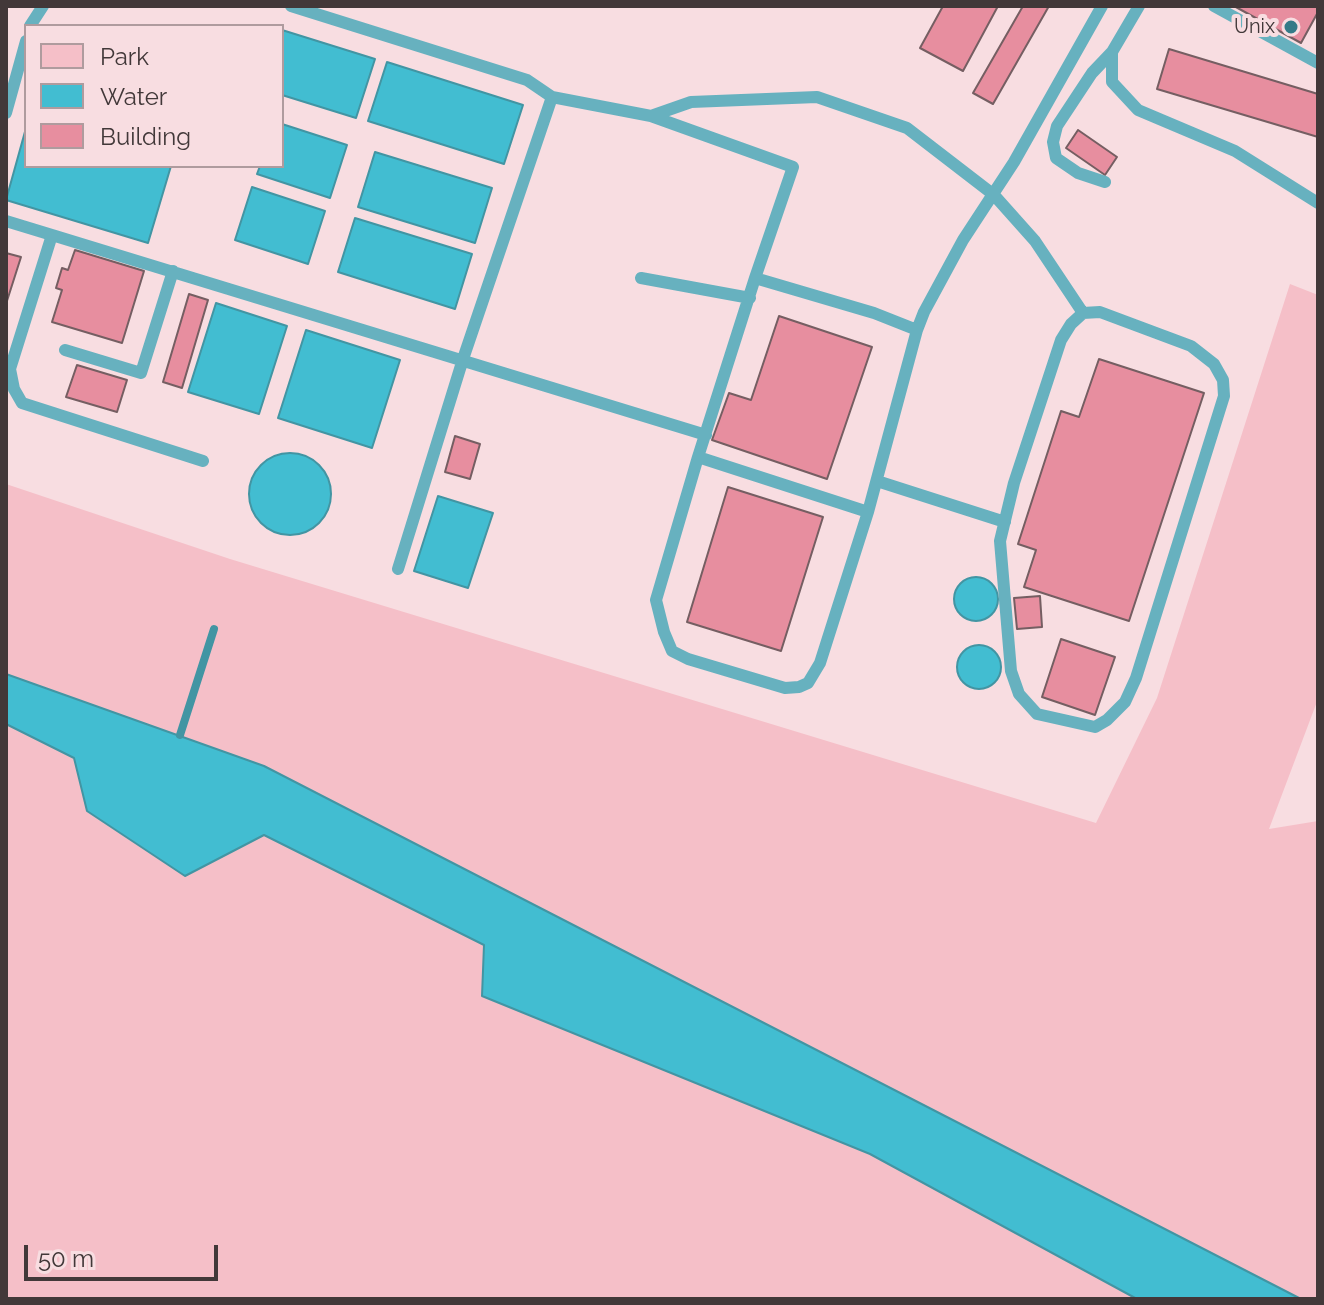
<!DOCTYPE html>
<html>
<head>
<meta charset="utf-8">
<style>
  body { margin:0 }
  #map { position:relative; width:1324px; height:1305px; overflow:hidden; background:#f8dde1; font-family:Raleway,sans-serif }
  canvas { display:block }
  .frame { position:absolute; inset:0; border:8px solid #423839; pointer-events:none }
  .legend { position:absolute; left:24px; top:24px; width:260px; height:144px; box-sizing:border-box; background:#f8dde1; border:2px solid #af9b9e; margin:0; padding:10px 14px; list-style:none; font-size:24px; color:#423839 }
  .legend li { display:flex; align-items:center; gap:16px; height:40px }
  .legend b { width:40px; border:2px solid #af9b9e }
  .scale { position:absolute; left:24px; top:1245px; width:194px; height:36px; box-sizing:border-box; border:4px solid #423839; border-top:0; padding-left:10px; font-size:24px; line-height:28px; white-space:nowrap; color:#423839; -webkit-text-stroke:6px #f8dde1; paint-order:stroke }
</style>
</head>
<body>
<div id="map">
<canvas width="1324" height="1305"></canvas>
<div class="frame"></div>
<ul class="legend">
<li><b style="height:22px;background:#f5bfc8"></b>Park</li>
<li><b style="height:22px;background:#42bdd1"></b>Water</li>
<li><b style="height:22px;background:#e78e9f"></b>Building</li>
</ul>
<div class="scale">50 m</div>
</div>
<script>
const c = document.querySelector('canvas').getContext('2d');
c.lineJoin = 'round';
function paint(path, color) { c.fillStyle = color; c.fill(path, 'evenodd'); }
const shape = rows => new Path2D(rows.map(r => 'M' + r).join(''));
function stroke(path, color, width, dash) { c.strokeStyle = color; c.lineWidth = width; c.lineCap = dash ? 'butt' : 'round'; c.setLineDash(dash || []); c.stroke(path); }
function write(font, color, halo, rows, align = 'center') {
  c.font = font + ' Raleway,sans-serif'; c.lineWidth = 8; c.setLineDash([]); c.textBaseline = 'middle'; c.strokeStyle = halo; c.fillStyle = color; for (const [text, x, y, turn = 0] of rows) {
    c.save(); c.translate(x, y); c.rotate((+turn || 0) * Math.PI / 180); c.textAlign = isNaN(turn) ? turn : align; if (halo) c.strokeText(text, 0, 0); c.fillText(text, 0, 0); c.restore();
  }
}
paint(shape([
  [1290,284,1318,295,1318,699,1269,829,1318,821,1318,1299,1301,1299,264,766,6,674,6,484,230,559,1096,823,1157,698],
  [6,724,74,758,88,812,185,876,264,835,484,945,1137,1299,6,1299]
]), '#f5bfc8');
const water = shape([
  [282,30,375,59,356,118,282,95,282,30],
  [387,62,523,105,504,164,368,121,387,62],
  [282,124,347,145,330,198,257,174,260,166,282,166,282,124],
  [26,128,26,166,171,166,148,243,6,200,26,128],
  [375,152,492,188,475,243,358,207,375,152],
  [252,187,325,211,308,264,235,240,252,187],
  [355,218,472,254,455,309,338,272,355,218],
  [216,303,287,326,259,414,188,392,216,303],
  [306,330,400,360,372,448,278,418,306,330],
  '249 494a41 41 0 1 1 82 0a41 41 0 1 1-82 0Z',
  [438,496,493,513,468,588,414,571,438,496],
  '954 599a22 22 0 1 1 44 0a22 22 0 1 1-44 0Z',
  '957 667a22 22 0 1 1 44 0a22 22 0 1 1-44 0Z',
  [6,674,264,766,1301,1299,1137,1299,870,1154,482,996,484,945,264,835,185,876,87,811,74,758,6,724,6,674]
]);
paint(water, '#42bdd1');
stroke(water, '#4295a3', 2);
stroke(shape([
  [180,735,214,629]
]), '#4295a3', 8);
const building = shape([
  [943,6,998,6,963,71,920,48,943,6],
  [1023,6,1049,6,993,104,973,93,1023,6],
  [1234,6,1318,6,1318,12,1301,43,1234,6],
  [1169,49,1318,94,1318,137,1157,89,1169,49],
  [1078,130,1117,157,1105,175,1066,148,1078,130],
  [75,250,144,271,122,343,52,322,62,290,56,288,62,268,68,270,75,250],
  [6,253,21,257,6,304,6,253],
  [189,294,208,300,182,388,163,382,189,294],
  [779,316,872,347,827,479,712,440,729,393,751,400,779,316],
  [1099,359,1204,393,1129,621,1024,587,1036,550,1018,544,1061,411,1079,417,1099,359],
  [77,365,127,380,117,412,66,397,77,365],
  [455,436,480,444,470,479,445,472,455,436],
  [728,487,823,517,781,651,687,622,728,487],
  [1040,596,1042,627,1017,629,1014,598,1040,596],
  [1061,639,1115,657,1095,715,1042,697,1061,639]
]);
paint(building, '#e78e9f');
stroke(building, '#755e62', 2);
stroke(shape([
  [291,6,527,80,552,97,651,116,793,167,755,278,698,457,656,600,664,632,672,651,688,659,785,688,799,687,808,683,820,663,868,512,917,330,874,313,755,278],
  [1139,6,1112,52,1112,82,1138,110,1235,151,1318,203],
  [1214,6,1318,63],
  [30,26,43,6],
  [6,113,26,41],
  [651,116,691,102,817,97,907,128,994,195,1035,241,1083,313],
  [1105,182,1078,173,1056,158,1053,142,1057,126,1092,73,1112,52],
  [6,221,52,235],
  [641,278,750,298],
  [1100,312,1191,346,1214,364,1223,380,1224,396,1136,678,1125,702,1107,720,1095,727,1037,714,1019,694,1011,671,1000,541,1014,483,1061,340,1071,324,1083,313,1100,312],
  [917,330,924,312,963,240,1014,162,1102,6],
  [65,350,141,373,173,271],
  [698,457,868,512],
  [203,461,22,403,14,389,10,369,52,235,706,435],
  [877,481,1005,522],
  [398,569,463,359,552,97]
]), '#67b1bf', 12);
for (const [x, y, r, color] of [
  [1291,27,8,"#357b88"]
]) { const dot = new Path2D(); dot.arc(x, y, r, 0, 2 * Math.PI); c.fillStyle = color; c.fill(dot); stroke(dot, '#f8dde1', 3); }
write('20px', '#423839', '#f8dde1', [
  ["Unix",1275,27]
], 'right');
</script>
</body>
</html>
